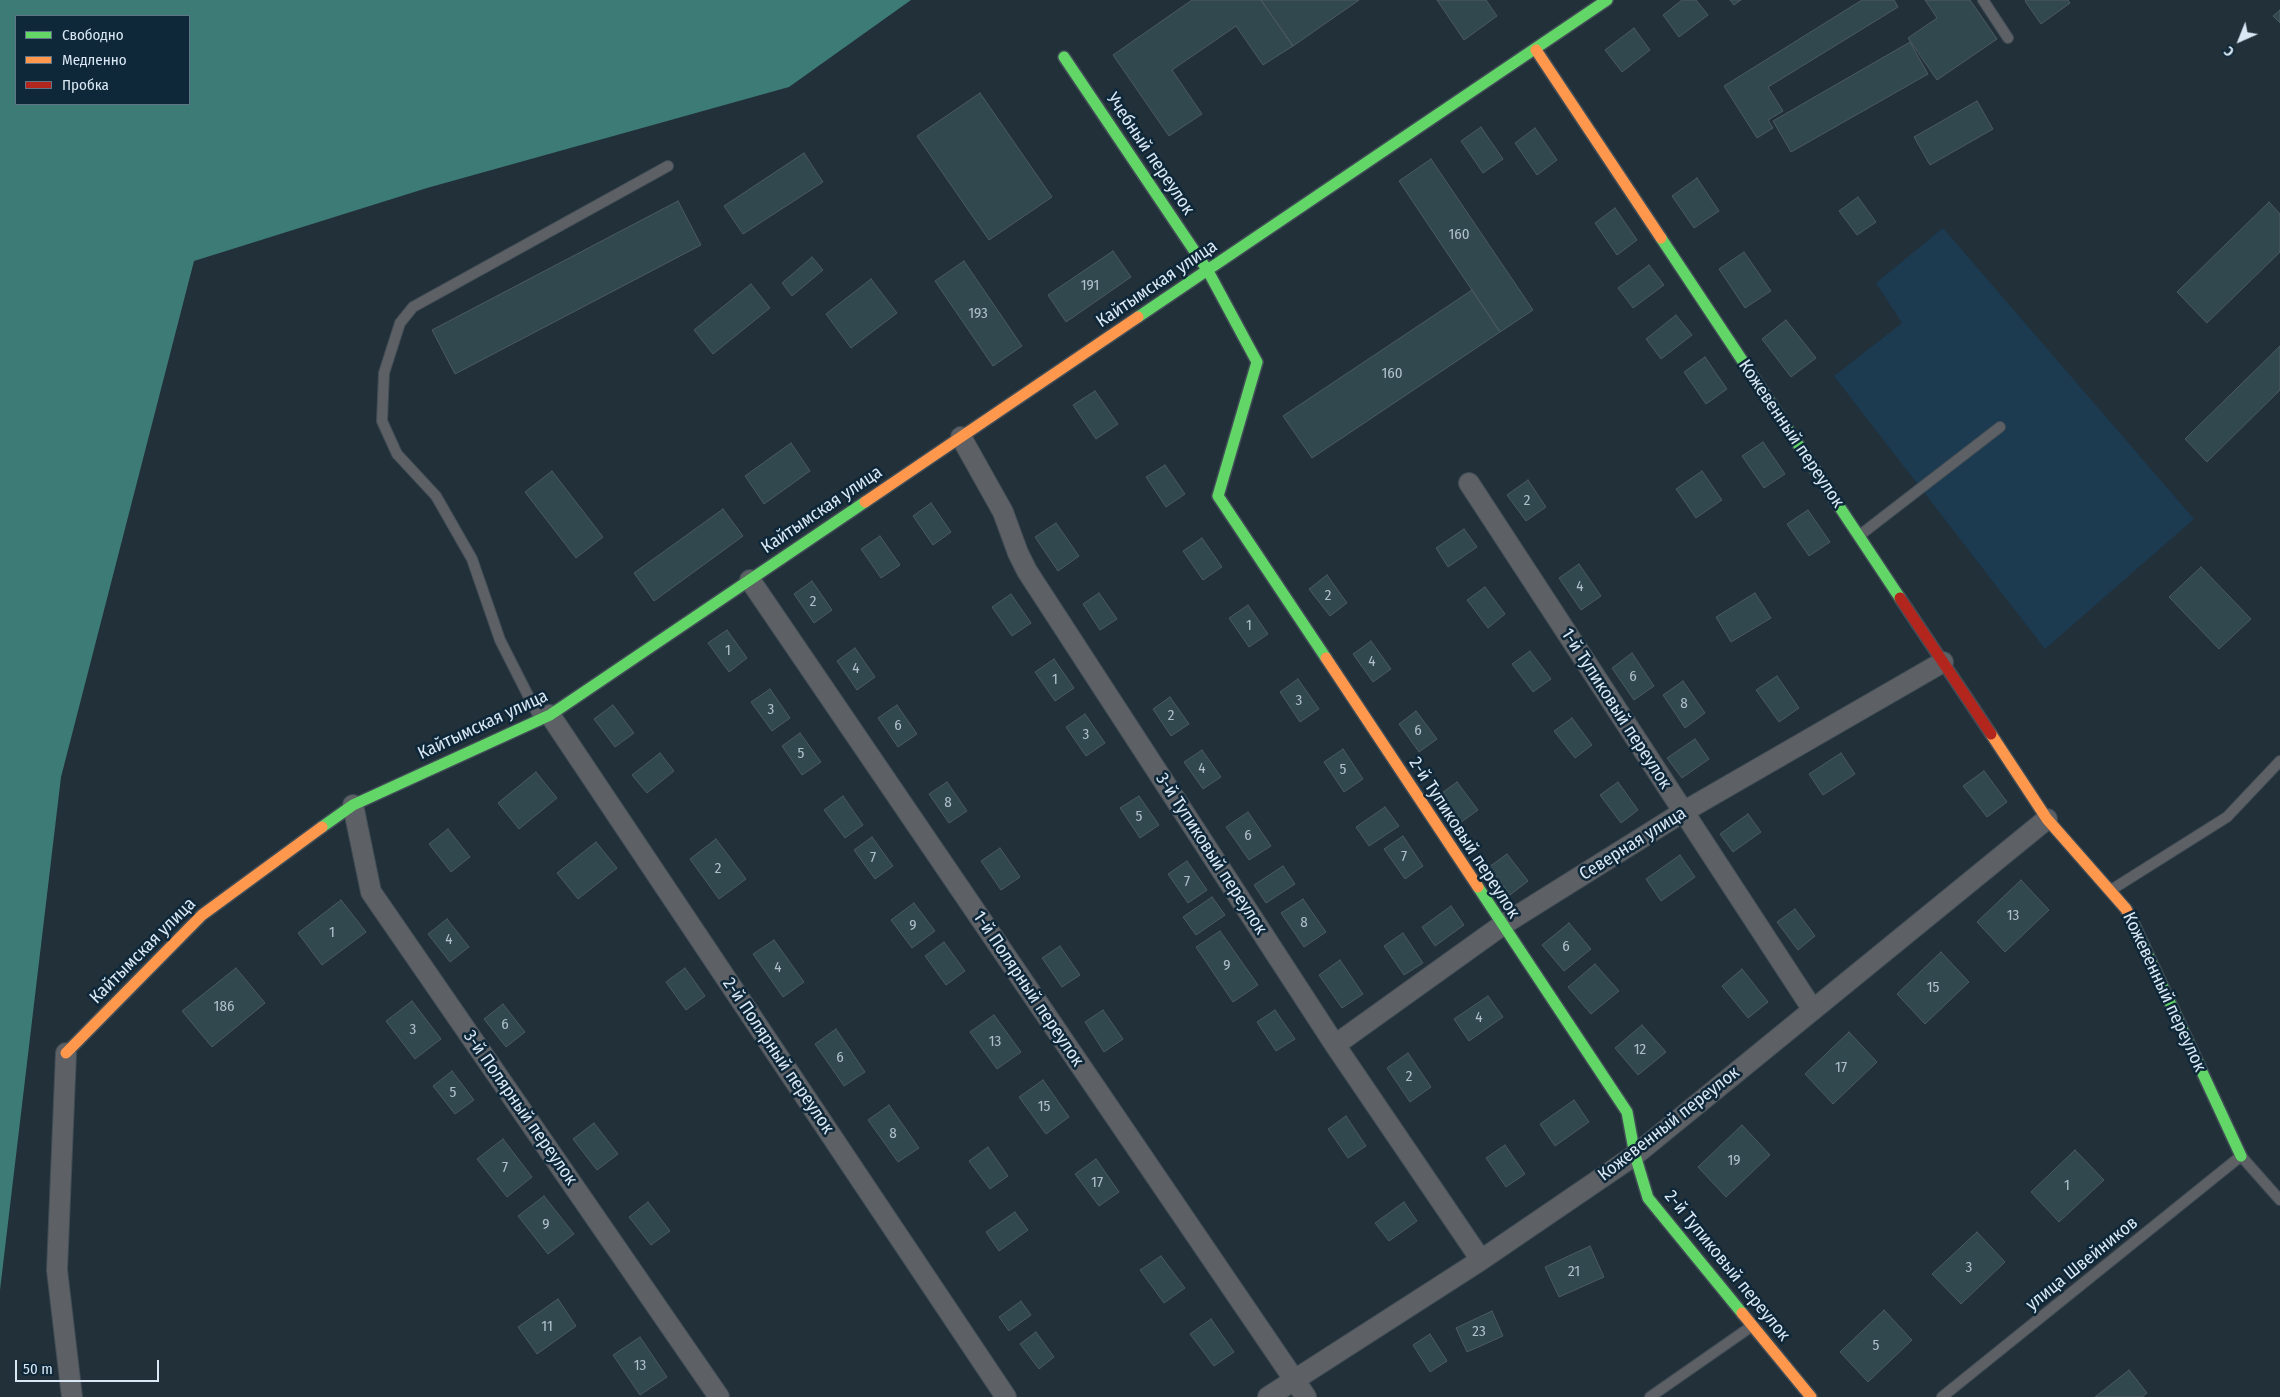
<!DOCTYPE html>
<html>
<head>
<meta charset="utf-8">
<style>
  body { margin:0 }
  #map { position:relative; width:2280px; height:1397px; overflow:hidden; background:#22303a; font-family:"Fira Sans Condensed",sans-serif }
  canvas { display:block }
  .legend { position:absolute; left:15px; top:15px; width:175px; height:90px; box-sizing:border-box; background:#0e2739; border:1px solid #5f7484; margin:0; padding:6px 9px; list-style:none; font-size:15px; color:#d9e8f4 }
  .legend li { display:flex; align-items:center; gap:10px; height:25px }
  .legend b { width:25px; border:1px solid #5f7484 }
  .north { position:absolute; left:2215px; top:15px; width:50px; height:50px; -webkit-text-stroke:4px #0e2739; paint-order:stroke; rotate:224deg; font-size:14px; font-weight:700; line-height:20px; text-align:center; color:#d9e8f4 }
  .north::after { content:''; display:block; margin:auto; width:18px; height:22px; background:#d9e8f4; clip-path:polygon(50% 0,100% 100%,50% 72%,0 100%) }
  .scale { position:absolute; left:15px; top:1360px; width:144px; height:22px; box-sizing:border-box; border:2px solid #d9e8f4; border-top:0; padding-left:6px; font-size:15px; line-height:18px; white-space:nowrap; color:#d9e8f4; -webkit-text-stroke:4px #0e2739; paint-order:stroke }
</style>
</head>
<body>
<div id="map">
<canvas width="2280" height="1397"></canvas>
<ul class="legend">
<li><b style="height:6px;background:#63d668"></b>Свободно</li>
<li><b style="height:6px;background:#ff974d"></b>Медленно</li>
<li><b style="height:6px;background:#b3261e"></b>Пробка</li>
</ul>
<div class="north">С</div>
<div class="scale">50 m</div>
</div>
<script>
const c = document.querySelector('canvas').getContext('2d');
c.lineJoin = 'round';
function paint(path, color) { c.fillStyle = color; c.fill(path, 'evenodd'); }
const shape = rows => new Path2D(rows.map(r => 'M' + r).join(''));
function stroke(path, color, width, dash) { c.strokeStyle = color; c.lineWidth = width; c.lineCap = dash ? 'butt' : 'round'; c.setLineDash(dash || []); c.stroke(path); }
function write(font, color, halo, rows, align = 'center') {
  c.font = font + ' "Fira Sans Condensed",sans-serif'; c.lineWidth = 5; c.setLineDash([]); c.textBaseline = 'middle'; c.strokeStyle = halo; c.fillStyle = color; for (const [text, x, y, turn = 0] of rows) {
    c.save(); c.translate(x, y); c.rotate((+turn || 0) * Math.PI / 180); c.textAlign = isNaN(turn) ? turn : align; if (halo) c.strokeText(text, 0, 0); c.fillText(text, 0, 0); c.restore();
  }
}
paint(shape([
  [1943,228,2194,519,2045,649,1834,376,1902,323,1876,283]
]), '#1c3a50');
paint(shape([
  [0,0,911,0,789,87,427,188,194,261,61,777,0,1290],
  [16,16,189,16,189,104,16,104]
]), '#3d7c76');
const building = shape([
  [1192,0,1261,0,1293,46,1263,65,1236,26,1172,70,1202,114,1169,136,1113,55,1192,0],
  [1261,0,1359,0,1293,46,1261,0],
  [1437,0,1486,0,1497,16,1464,40,1437,0],
  [1682,0,1696,0,1708,15,1679,37,1663,15,1682,0],
  [1730,0,1741,0,1734,5,1730,0],
  [1862,0,1894,0,1898,7,1768,87,1783,111,1768,120,1773,128,1757,138,1724,86,1862,0],
  [1925,0,1970,0,1997,39,1937,80,1908,38,1937,18,1925,0],
  [2026,0,2068,0,2070,3,2041,24,2025,1,2026,0],
  [2280,10,2280,23,2273,16,2280,10],
  [1634,28,1650,50,1622,72,1605,50,1634,28],
  [1910,42,1928,74,1791,152,1773,121,1910,42],
  [980,93,1052,197,989,240,917,136,980,93],
  [1977,101,1993,129,1930,165,1914,137,1977,101],
  [1481,127,1503,159,1483,173,1461,141,1481,127],
  [1535,128,1557,160,1537,175,1515,143,1535,128],
  [804,153,823,182,743,234,724,206,804,153],
  [1431,159,1533,310,1500,332,1399,181,1431,159],
  [1697,178,1719,211,1694,228,1672,196,1697,178],
  [1858,197,1876,222,1857,235,1839,211,1858,197],
  [678,201,701,245,455,374,432,330,678,201],
  [2269,202,2280,214,2280,252,2207,323,2177,292,2269,202],
  [1615,208,1637,240,1617,255,1595,223,1615,208],
  [1113,251,1131,277,1066,322,1048,295,1113,251],
  [1744,252,1771,291,1745,308,1719,269,1744,252],
  [812,257,823,270,792,296,782,283,812,257],
  [964,261,1022,346,993,366,935,281,964,261],
  [1649,265,1664,285,1633,308,1618,288,1649,265],
  [871,279,897,313,851,348,826,314,871,279],
  [751,284,770,308,713,354,694,330,751,284],
  [1472,290,1500,332,1312,458,1283,416,1472,290],
  [1676,315,1692,335,1661,359,1646,339,1676,315],
  [1786,320,1816,358,1791,377,1762,339,1786,320],
  [2280,346,2280,390,2207,462,2185,439,2280,346],
  [1705,357,1727,389,1706,404,1684,372,1705,357],
  [1095,391,1118,424,1096,439,1073,405,1095,391],
  [1763,442,1785,474,1764,488,1742,456,1763,442],
  [791,443,810,471,764,504,745,476,791,443],
  [1165,465,1185,494,1166,507,1146,477,1165,465],
  [552,471,603,537,576,558,525,492,552,471],
  [1702,471,1722,500,1696,518,1676,489,1702,471],
  [1528,480,1546,507,1526,521,1507,495,1528,480],
  [931,503,951,532,933,545,913,516,931,503],
  [723,509,743,536,654,601,634,573,723,509],
  [1808,510,1830,542,1809,556,1787,524,1808,510],
  [1056,523,1079,556,1058,571,1035,537,1056,523],
  [1464,529,1477,547,1448,567,1436,548,1464,529],
  [880,536,900,565,881,578,861,549,880,536],
  [1202,538,1222,567,1203,580,1183,551,1202,538],
  [1579,564,1601,596,1581,610,1559,578,1579,564],
  [2201,567,2251,619,2219,649,2169,597,2201,567],
  [1327,575,1347,603,1330,616,1309,589,1327,575],
  [812,581,832,610,814,623,794,594,812,581],
  [1485,587,1505,614,1488,628,1467,600,1485,587],
  [1099,593,1117,619,1100,630,1083,604,1099,593],
  [1755,593,1771,618,1731,642,1716,617,1755,593],
  [1011,594,1031,623,1012,636,992,607,1011,594],
  [1248,605,1268,634,1249,647,1229,618,1248,605],
  [727,630,747,658,729,672,708,643,727,630],
  [1371,641,1391,669,1373,682,1353,654,1371,641],
  [855,648,875,677,857,690,837,661,855,648],
  [1530,651,1551,679,1533,692,1512,664,1530,651],
  [1632,653,1654,686,1634,700,1612,668,1632,653],
  [1054,659,1074,688,1055,701,1035,672,1054,659],
  [1777,676,1799,708,1779,722,1756,690,1777,676],
  [1298,679,1319,709,1300,722,1280,692,1298,679],
  [1683,681,1705,713,1685,728,1663,695,1683,681],
  [770,689,790,718,772,731,751,702,770,689],
  [1170,697,1189,724,1171,736,1153,709,1170,697],
  [613,705,634,733,615,747,594,719,613,705],
  [897,705,917,734,898,747,878,718,897,705],
  [1416,711,1437,739,1419,752,1399,724,1416,711],
  [1085,714,1105,743,1086,756,1066,727,1085,714],
  [1572,718,1592,745,1575,758,1554,731,1572,718],
  [800,733,821,762,802,775,782,746,800,733],
  [1695,739,1709,759,1682,778,1667,758,1695,739],
  [1343,749,1363,779,1344,792,1324,762,1343,749],
  [1202,750,1221,777,1203,789,1184,762,1202,750],
  [660,753,674,771,647,793,632,775,660,753],
  [1841,753,1855,774,1823,795,1809,774,1841,753],
  [1984,771,2007,802,1987,817,1963,786,1984,771],
  [536,772,557,798,519,829,498,803,536,772],
  [947,782,967,811,949,823,929,794,947,782],
  [1457,782,1478,810,1460,823,1439,795,1457,782],
  [1618,782,1638,810,1621,823,1600,795,1618,782],
  [843,796,863,825,845,838,824,810,843,796],
  [1139,796,1159,825,1140,838,1120,808,1139,796],
  [1385,807,1399,826,1369,846,1356,827,1385,807],
  [1248,812,1271,846,1249,860,1226,827,1248,812],
  [1748,814,1761,832,1733,852,1720,834,1748,814],
  [448,829,470,857,451,872,429,844,448,829],
  [1403,836,1423,866,1405,879,1384,849,1403,836],
  [872,837,893,866,875,879,854,850,872,837],
  [716,839,746,879,719,899,690,859,716,839],
  [596,842,617,868,578,899,557,873,596,842],
  [1000,848,1020,877,1001,890,981,861,1000,848],
  [1507,854,1528,881,1510,895,1489,867,1507,854],
  [1680,855,1695,877,1661,901,1646,879,1680,855],
  [1187,861,1207,890,1188,903,1168,874,1187,861],
  [1283,866,1295,884,1266,903,1254,885,1283,866],
  [2021,880,2049,910,2005,952,1977,922,2021,880],
  [1212,897,1225,915,1196,935,1183,917,1212,897],
  [1303,899,1326,932,1304,947,1281,913,1303,899],
  [341,900,366,932,322,965,298,933,341,900],
  [914,903,935,931,912,948,891,920,914,903],
  [1451,906,1464,925,1435,946,1422,927,1451,906],
  [1795,909,1815,936,1798,950,1777,922,1795,909],
  [447,919,469,947,450,962,428,934,447,919],
  [1569,923,1591,949,1564,971,1542,945,1569,923],
  [1220,931,1258,985,1233,1002,1196,947,1220,931],
  [1403,933,1423,963,1404,975,1384,946,1403,933],
  [774,940,804,982,783,997,753,954,774,940],
  [944,942,965,971,946,985,925,956,944,942],
  [1060,946,1080,975,1062,987,1042,958,1060,946],
  [1941,952,1969,982,1925,1024,1897,994,1941,952],
  [1340,960,1363,994,1342,1008,1319,975,1340,960],
  [1595,964,1619,991,1591,1014,1568,987,1595,964],
  [236,968,265,1003,212,1047,182,1011,236,968],
  [685,968,705,996,686,1010,666,982,685,968],
  [1742,969,1768,1002,1748,1018,1722,986,1742,969],
  [1488,996,1503,1017,1469,1041,1454,1019,1488,996],
  [412,1001,441,1039,415,1059,386,1021,412,1001],
  [503,1004,525,1032,506,1047,484,1019,503,1004],
  [1103,1010,1123,1039,1104,1052,1085,1022,1103,1010],
  [1275,1010,1295,1039,1276,1051,1257,1022,1275,1010],
  [994,1015,1021,1052,997,1069,970,1032,994,1015],
  [1642,1025,1666,1052,1638,1075,1615,1048,1642,1025],
  [836,1029,865,1072,844,1086,815,1044,836,1029],
  [1849,1032,1877,1062,1833,1104,1805,1074,1849,1032],
  [1408,1053,1431,1087,1410,1102,1387,1068,1408,1053],
  [452,1071,474,1100,455,1114,433,1086,452,1071],
  [1043,1080,1069,1117,1046,1134,1019,1097,1043,1080],
  [1574,1100,1589,1122,1555,1146,1540,1124,1574,1100],
  [889,1105,919,1148,898,1162,868,1120,889,1105],
  [1346,1116,1366,1146,1348,1158,1328,1129,1346,1116],
  [594,1123,618,1154,597,1170,573,1139,594,1123],
  [1742,1125,1770,1155,1726,1197,1698,1167,1742,1125],
  [503,1139,532,1177,507,1197,477,1159,503,1139],
  [1505,1145,1525,1174,1506,1187,1486,1158,1505,1145],
  [988,1147,1008,1176,990,1189,969,1161,988,1147],
  [2075,1150,2104,1180,2059,1222,2031,1192,2075,1150],
  [1096,1159,1119,1192,1099,1206,1075,1174,1096,1159],
  [544,1196,574,1234,548,1254,518,1216,544,1196],
  [648,1202,670,1231,651,1245,629,1217,648,1202],
  [1404,1202,1417,1221,1389,1241,1375,1223,1404,1202],
  [1015,1212,1028,1230,999,1251,986,1232,1015,1212],
  [1977,1232,2005,1262,1961,1304,1932,1274,1977,1232],
  [1590,1246,1604,1277,1559,1297,1545,1267,1590,1246],
  [1161,1256,1185,1288,1164,1303,1140,1270,1161,1256],
  [558,1299,576,1326,537,1354,518,1327,558,1299],
  [1021,1301,1031,1315,1009,1331,999,1317,1021,1301],
  [1884,1310,1912,1340,1868,1382,1840,1352,1884,1310],
  [1492,1311,1503,1336,1467,1352,1456,1328,1492,1311],
  [1211,1319,1234,1352,1214,1366,1190,1334,1211,1319],
  [1036,1332,1054,1357,1039,1369,1020,1344,1036,1332],
  [1430,1334,1447,1361,1430,1372,1413,1345,1430,1334],
  [640,1337,667,1377,640,1395,613,1355,640,1337],
  [2129,1370,2147,1393,2142,1397,2095,1397,2129,1370]
]);
paint(building, '#32484f');
stroke(building, '#4c5a61', 1);
const lane = shape([
  [1983,0,2008,38],
  [1860,535,2000,427],
  [540,719,500,640,472,559,436,496,397,454,382,421,384,373,400,323,413,307,668,166],
  [2111,890,2227,817,2280,761],
  [1650,1397,1752,1326],
  [1942,1397,2241,1156,2280,1200]
]);
const street = shape([
  [961,437,1003,512,1018,553,1027,571,1335,1045,1481,1260],
  [1469,483,1813,1010],
  [750,580,1306,1397],
  [550,715,1006,1397],
  [353,805,371,892,719,1397],
  [1335,1045,1501,926,1683,812,1943,662],
  [66,1053,57,1270,72,1397],
  [1268,1397,1481,1260,1635,1155,2047,819]
]);
const fast = shape([
  [1064,57,1208,271,1257,362,1218,496,1326,658],
  [1661,238,1900,598],
  [1138,317,1607,0],
  [322,827,353,805,550,715,865,502],
  [1478,887,1627,1112,1635,1155,1648,1198,1742,1313],
  [2134,925,2241,1156]
]);
const slow = shape([
  [1536,50,1661,238],
  [865,502,1138,317],
  [1326,658,1478,887],
  [1991,734,2047,819,2126,909,2134,925],
  [66,1053,202,915,322,827],
  [1742,1313,1811,1397]
]);
const jam = shape([
  [1900,598,1991,734]
]);
stroke(lane, '#414d56', 12);
stroke(street, '#414d56', 22);
stroke(fast, '#414d56', 14);
stroke(slow, '#414d56', 14);
stroke(jam, '#414d56', 14);
stroke(lane, '#5d6064', 10);
stroke(street, '#5d6064', 20);
stroke(fast, '#63d668', 11);
stroke(slow, '#ff974d', 11);
stroke(jam, '#b3261e', 11);
write('15px', '#afc0cb', null, [
  ["160",1459,235],
  ["191",1090,286],
  ["193",978,314],
  ["160",1392,374],
  ["2",1527,501],
  ["4",1580,587],
  ["2",1328,596],
  ["2",813,602],
  ["1",1249,626],
  ["1",728,651],
  ["4",1372,662],
  ["4",856,669],
  ["6",1633,677],
  ["1",1055,680],
  ["3",1299,701],
  ["8",1684,704],
  ["3",771,710],
  ["2",1171,716],
  ["6",898,726],
  ["6",1418,731],
  ["3",1086,735],
  ["5",801,754],
  ["4",1202,769],
  ["5",1343,770],
  ["8",948,803],
  ["5",1139,817],
  ["6",1248,836],
  ["7",1404,857],
  ["7",873,858],
  ["2",718,869],
  ["7",1187,882],
  ["13",2013,916],
  ["8",1304,923],
  ["9",913,926],
  ["1",332,933],
  ["4",449,940],
  ["6",1566,947],
  ["9",1227,966],
  ["4",778,968],
  ["15",1933,988],
  ["186",224,1007],
  ["4",1479,1018],
  ["6",505,1025],
  ["3",413,1030],
  ["13",995,1042],
  ["12",1640,1050],
  ["6",840,1058],
  ["17",1841,1068],
  ["2",1409,1077],
  ["5",453,1093],
  ["15",1044,1107],
  ["8",893,1134],
  ["19",1734,1161],
  ["7",505,1168],
  ["17",1097,1183],
  ["1",2067,1186],
  ["9",546,1225],
  ["3",1969,1268],
  ["21",1574,1272],
  ["11",547,1327],
  ["23",1479,1332],
  ["5",1876,1346],
  ["13",640,1366]
]);
write('18px', '#d9e8f4', '#0e2739', [
  ["Учебный переулок",1150,154,56],
  ["Кайтымская улица",1157,284,-34],
  ["Кожевенный переулок",1791,434,56],
  ["Кайтымская улица",822,510,-34],
  ["1-й Тупиковый переулок",1616,709,57],
  ["Кайтымская улица",483,725,-25],
  ["2-й Тупиковый переулок",1464,838,57],
  ["Северная улица",1633,844,-32],
  ["3-й Тупиковый переулок",1211,854,57],
  ["Кайтымская улица",143,951,-45],
  ["1-й Полярный переулок",1028,989,56],
  ["Кожевенный переулок",2164,992,65],
  ["2-й Полярный переулок",778,1056,56],
  ["3-й Полярный переулок",520,1108,55],
  ["Кожевенный переулок",1669,1124,-38],
  ["улица Швейников",2082,1264,-39],
  ["2-й Тупиковый переулок",1727,1266,51]
]);
</script>
</body>
</html>
